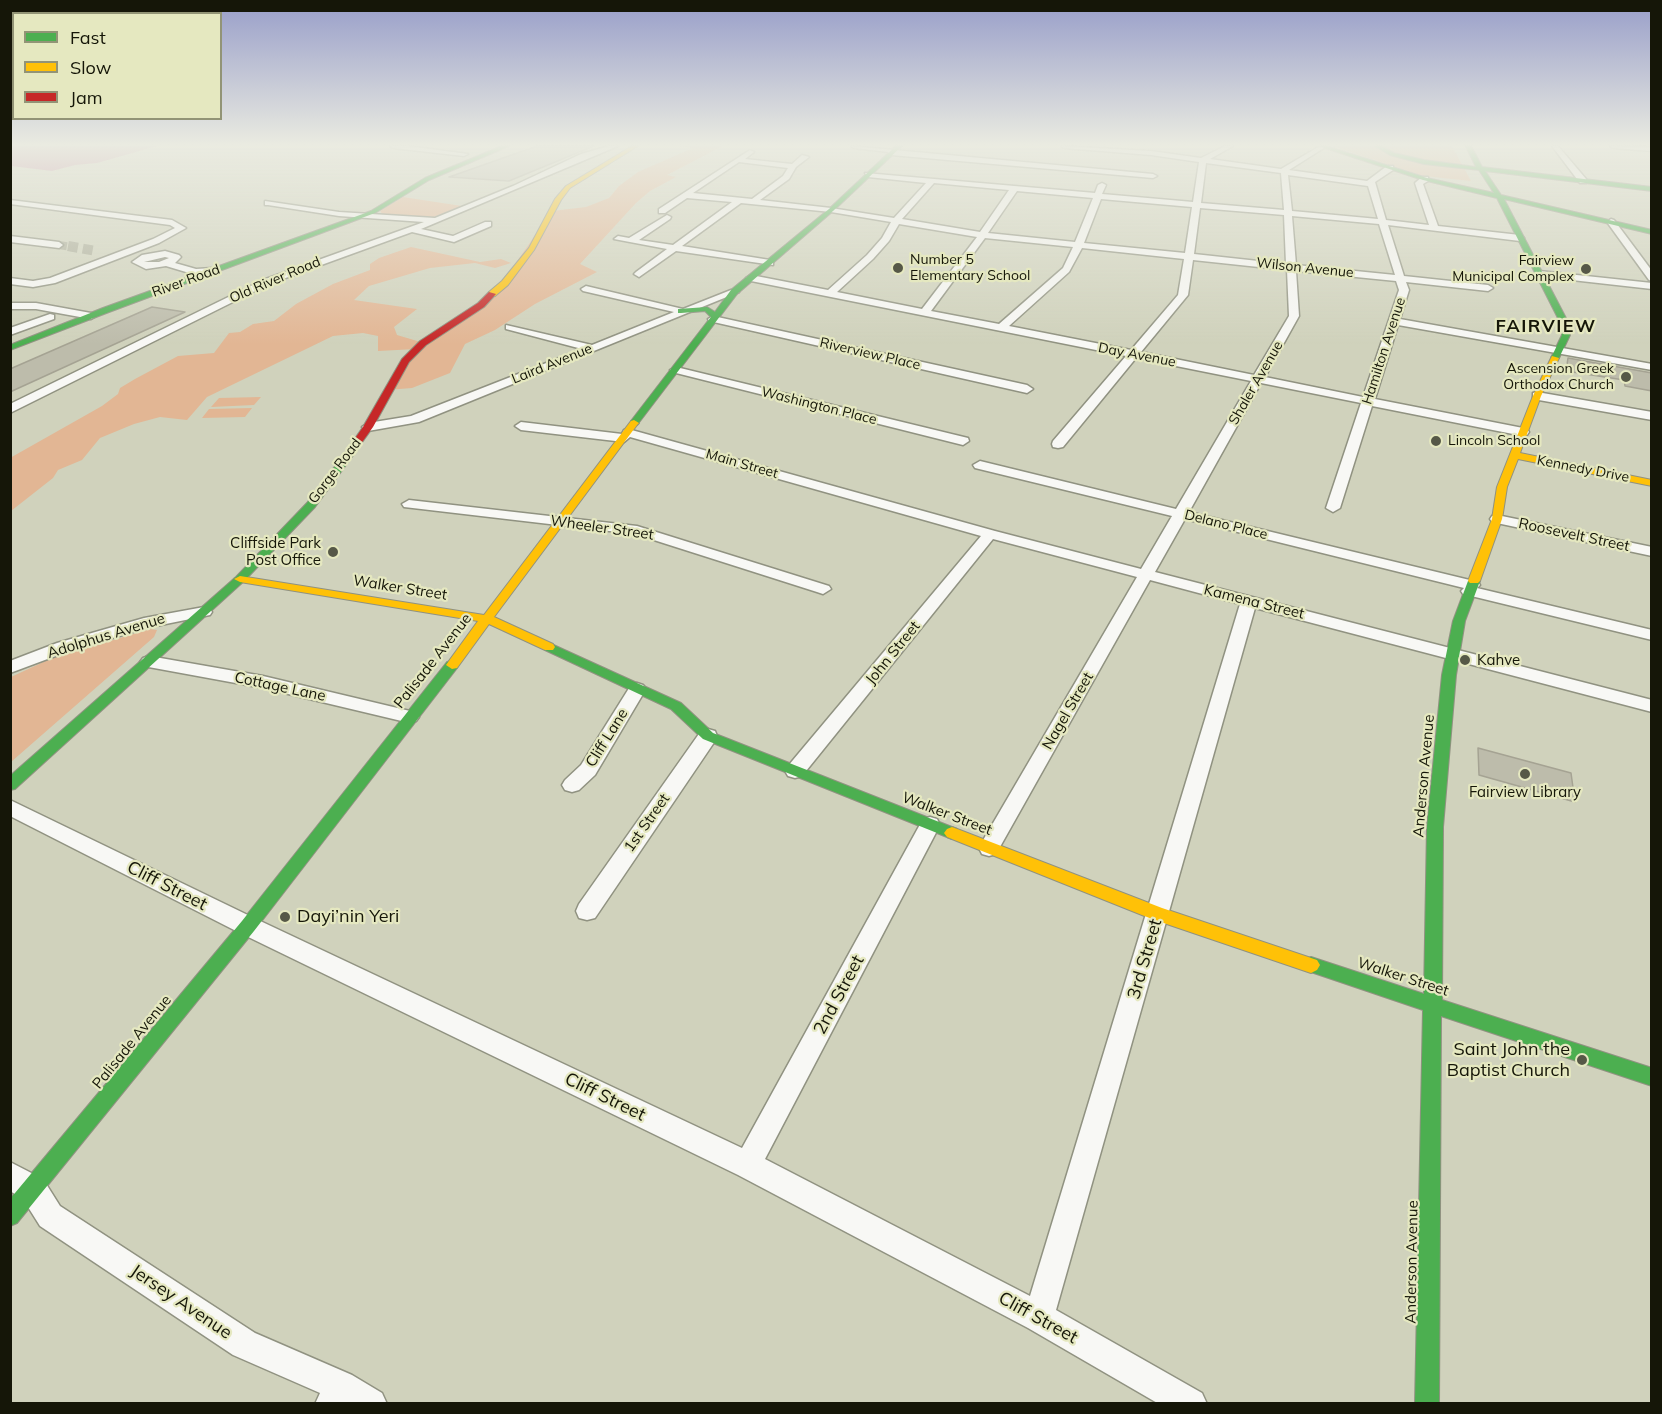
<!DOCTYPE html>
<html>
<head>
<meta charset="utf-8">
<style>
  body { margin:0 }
  #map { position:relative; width:1662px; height:1414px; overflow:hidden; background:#d0d2bc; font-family:Mulish,sans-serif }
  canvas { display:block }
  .frame { position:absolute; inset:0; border:12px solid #151608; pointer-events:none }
  .legend { position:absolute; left:12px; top:12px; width:210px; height:108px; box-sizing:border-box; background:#e5e8c0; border:2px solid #929476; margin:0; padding:8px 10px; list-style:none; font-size:18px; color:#151608 }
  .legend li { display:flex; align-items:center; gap:12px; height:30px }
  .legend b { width:30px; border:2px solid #929476 }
</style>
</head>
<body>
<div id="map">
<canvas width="1662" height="1414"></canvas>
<div class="frame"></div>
<ul class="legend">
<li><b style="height:8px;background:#4caf50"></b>Fast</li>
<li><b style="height:8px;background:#ffc107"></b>Slow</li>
<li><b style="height:8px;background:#c62828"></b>Jam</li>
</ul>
</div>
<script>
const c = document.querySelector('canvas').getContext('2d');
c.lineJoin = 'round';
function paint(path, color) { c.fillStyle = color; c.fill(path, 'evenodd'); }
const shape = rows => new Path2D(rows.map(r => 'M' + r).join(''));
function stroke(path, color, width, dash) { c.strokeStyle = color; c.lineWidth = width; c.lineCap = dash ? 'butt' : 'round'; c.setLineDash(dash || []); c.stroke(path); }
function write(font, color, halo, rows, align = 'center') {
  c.font = font + ' Mulish,sans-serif'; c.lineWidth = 4.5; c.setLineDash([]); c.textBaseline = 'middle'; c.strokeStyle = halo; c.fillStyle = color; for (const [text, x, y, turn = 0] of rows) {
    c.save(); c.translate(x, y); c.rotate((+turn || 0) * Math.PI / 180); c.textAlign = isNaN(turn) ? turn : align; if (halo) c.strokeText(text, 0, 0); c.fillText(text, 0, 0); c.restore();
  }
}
paint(shape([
  [680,146,723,146,667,175,676,177,650,191,636,203,580,264,597,272,535,304,495,330,465,344,450,373,412,388,387,390,416,349,378,351,378,336,363,333,333,336,207,397,187,420,160,417,134,424,100,438,82,460,58,470,53,478,11,511,10,458,102,406,118,394,120,388,135,379,178,356,214,353,229,333,240,332,253,324,274,321,296,304,333,284,370,270,370,264,379,258,411,247,480,262,501,259,511,263,495,268,475,263,430,268,369,286,354,300,417,309,394,327,397,335,424,343,494,294,552,211,586,207,609,198,619,186,638,172,693,148],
  [1332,146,1452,146,1471,181,1423,176],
  [403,197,462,206,431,218,383,215,380,211],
  [261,397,254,405,211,407,219,398],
  [252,408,245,417,202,418,209,409],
  [150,629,157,630,154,637,11,762,11,677,50,659]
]), '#e2b694');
paint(shape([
  [11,146,157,146,97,163,75,165,52,171,11,166]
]), '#c17d9a');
const building = shape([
  [537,146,594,146,509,181,449,177,537,146],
  [152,307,185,312,10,392,10,369,152,307],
  [1568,358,1652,373,1652,391,1625,386,1624,380,1566,371,1568,358],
  [1478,748,1571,773,1575,802,1479,775,1478,748]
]);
paint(building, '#bdbcab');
stroke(building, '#a5a393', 1.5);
stroke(shape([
  [59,245,77,248]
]), '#abac98', 8, [8, 4]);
stroke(shape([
  [68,246,96,251]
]), '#abac98', 10, [10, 5]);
const street = shape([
  [390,146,408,146,468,154,464,156,393,148,390,146],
  [609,146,618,146,421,229,453,236,485,222,491,222,491,226,454,242,412,232,269,284,10,413,10,404,263,280,424,222,339,216,268,205,265,205,265,201,339,212,435,218,513,186,581,154,609,146],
  [851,146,1153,174,1157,176,1153,178,891,155,888,152,854,148,851,146],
  [1061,146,1151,151,1201,158,1225,146,1233,146,1210,159,1281,169,1320,146,1327,146,1289,170,1367,181,1387,166,1393,166,1393,170,1375,182,1386,220,1429,225,1415,183,1422,177,1428,177,1428,181,1423,184,1438,226,1520,235,1524,238,1520,241,1388,225,1404,276,1488,285,1493,288,1488,291,1406,282,1409,290,1400,319,1652,364,1652,370,1398,325,1375,399,1523,428,1527,429,1529,432,1527,435,1523,436,1372,406,1340,508,1333,512,1326,508,1361,403,1261,383,1189,512,1478,582,1480,585,1477,588,1652,630,1652,640,1463,594,1461,591,1464,588,1185,519,1155,572,1652,700,1652,712,1255,608,1056,1310,1202,1393,1207,1404,1159,1404,1028,1328,738,1175,240,933,10,816,10,800,256,919,742,1148,923,819,930,817,937,819,940,825,765,1159,1030,1296,1240,604,1150,580,996,854,989,856,982,854,979,848,982,842,1137,577,993,539,802,776,795,778,788,776,785,771,788,766,981,536,630,437,624,442,521,430,515,426,521,422,622,434,624,430,628,429,995,531,1141,569,1172,516,975,468,973,465,980,461,1176,509,1251,381,1136,358,1063,447,1058,448,1053,447,1052,444,1053,441,1126,356,751,281,746,278,751,275,828,290,867,255,882,238,891,222,831,212,741,203,682,246,770,260,773,261,773,265,676,251,639,277,634,274,636,272,667,249,614,239,618,236,629,238,667,215,671,217,670,219,639,240,673,245,732,202,687,198,665,213,659,213,659,209,750,150,754,152,745,159,792,164,802,155,809,157,796,167,789,179,760,200,831,208,894,218,926,183,868,177,865,173,1095,193,1098,185,1102,183,1106,185,1102,194,1193,202,1199,162,1151,155,1064,148,1061,146],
  [739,162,788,168,783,176,752,199,693,193,739,162],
  [1206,163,1281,173,1284,210,1201,203,1206,163],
  [1288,175,1368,186,1378,219,1292,211,1288,175],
  [934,183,1009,190,980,232,902,219,934,183],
  [1017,191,1093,198,1075,242,988,233,1017,191],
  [1101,199,1192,207,1185,253,1084,243,1101,199],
  [1200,208,1284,215,1286,264,1194,254,1200,208],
  [1292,216,1379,224,1395,275,1296,265,1292,216],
  [899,224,977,237,922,309,837,292,873,259,889,241,899,224],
  [985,238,1073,247,1063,268,999,324,931,311,985,238],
  [1082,248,1184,259,1178,295,1131,350,1009,326,1069,272,1082,248],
  [1193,260,1287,270,1289,316,1254,375,1141,352,1188,295,1193,260],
  [1296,271,1396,281,1399,290,1363,397,1265,377,1299,316,1296,271],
  [1552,146,1558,146,1586,179,1586,183,1580,183,1552,146],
  [1610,146,1652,147,1652,151,1613,148,1610,146],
  [10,200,172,220,186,228,159,243,55,283,33,287,10,284,10,278,33,281,50,278,153,239,175,228,170,225,10,204,10,200],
  [1611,219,1614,220,1652,271,1652,281,1649,280,1607,222,1611,219],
  [10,236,59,242,63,245,59,248,10,242,10,236],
  [165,251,179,255,181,257,175,263,196,269,213,268,218,271,213,274,196,275,166,266,146,269,132,262,142,255,165,251],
  [165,257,169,258,159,262,144,262,165,257],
  [1539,271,1652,283,1652,289,1536,276,1534,274,1539,271],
  [586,286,683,309,731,290,739,292,419,422,368,431,362,427,368,423,411,416,582,349,506,329,506,325,592,345,674,312,583,291,581,289,586,286],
  [10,303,36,303,91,313,96,316,91,319,36,309,10,309,10,303],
  [50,314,54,315,54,319,10,335,10,328,50,314],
  [713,316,1027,385,1033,389,1027,393,709,321,708,319,713,316],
  [676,367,968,438,969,441,963,445,672,372,670,370,676,367],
  [1537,392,1652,412,1652,420,1533,399,1533,393,1537,392],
  [409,500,637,526,829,586,831,589,823,594,817,592,635,534,404,507,402,504,409,500],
  [1497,515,1652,547,1652,556,1492,522,1490,519,1492,516,1497,515],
  [204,607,210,609,212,612,210,615,146,628,69,651,10,673,10,661,57,643,144,618,204,607],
  [149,656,263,676,410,711,416,713,419,717,416,721,410,723,263,688,143,666,140,662,143,658,149,656],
  [637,683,643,685,646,689,595,775,579,790,572,792,565,790,562,785,565,780,581,765,631,685,637,683],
  [708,729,715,731,717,736,715,741,595,918,587,920,579,918,576,911,579,904,701,731,708,729],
  [10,1162,43,1179,60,1206,255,1333,352,1375,382,1393,387,1404,315,1404,320,1393,233,1355,40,1226,23,1199,10,1191,10,1162]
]);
const fast = shape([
  [502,146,509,146,429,180,375,213,109,312,10,350,10,345,103,308,371,211,425,178,502,146],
  [896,146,902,146,833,211,737,294,637,425,631,425,631,421,711,317,705,311,681,313,678,313,678,309,707,307,715,312,731,290,829,209,896,146],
  [1319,146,1326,146,1427,178,1494,193,1479,170,1424,164,1390,155,1375,146,1381,146,1394,153,1424,160,1476,167,1466,146,1471,146,1482,167,1652,187,1652,191,1485,171,1501,195,1652,230,1652,234,1504,199,1569,324,1570,335,1559,358,1552,360,1551,358,1562,335,1561,324,1497,198,1423,180,1319,146],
  [352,447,357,450,315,507,244,581,15,789,10,790,10,776,236,577,307,503,349,448,352,447],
  [1474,578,1480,581,1465,621,1456,675,1443,827,1442,1000,1652,1068,1652,1086,1441,1016,1439,1404,1415,1404,1423,1010,1305,970,1302,965,1305,960,1311,957,1424,994,1427,827,1442,675,1453,621,1468,581,1474,578],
  [549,643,681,703,713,733,957,829,960,833,957,837,952,839,947,837,703,739,671,709,545,650,543,647,549,643],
  [452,661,457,662,458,665,457,668,254,931,17,1223,10,1226,10,1199,242,921,447,662,452,661]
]);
const slow = shape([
  [632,146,638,146,570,188,561,200,534,250,508,285,495,296,489,296,489,292,502,281,529,248,555,199,566,186,632,146],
  [1552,356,1559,358,1541,396,1520,453,1652,480,1652,486,1518,459,1507,487,1502,519,1480,581,1478,583,1470,583,1468,581,1492,519,1497,487,1533,396,1552,356],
  [634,420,639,423,637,425,494,617,553,644,555,647,553,650,545,650,489,624,457,668,452,669,446,665,478,621,240,582,234,579,240,576,484,615,631,421,634,420],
  [952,827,1162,908,1317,960,1320,965,1317,970,1311,973,1152,919,947,837,944,833,947,829,952,827]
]);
const jam = shape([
  [489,292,496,294,484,307,426,345,409,362,373,427,355,452,349,452,347,450,363,427,402,359,420,341,478,303,489,292]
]);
stroke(street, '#909281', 3);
stroke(fast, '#909281', 2);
stroke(slow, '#909281', 2);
stroke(jam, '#909281', 2);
paint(street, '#f8f8f5');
paint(fast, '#4caf50');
paint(slow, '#ffc107');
paint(jam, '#c62828');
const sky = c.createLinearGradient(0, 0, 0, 344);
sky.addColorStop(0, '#989ec9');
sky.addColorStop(0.42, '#eaebe1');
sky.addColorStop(1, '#eaebe100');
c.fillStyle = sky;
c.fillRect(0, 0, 1662, 344);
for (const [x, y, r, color] of [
  [898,268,6,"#565847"],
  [1586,269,6,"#565847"],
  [1626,377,6,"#565847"],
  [1436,441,6,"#565847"],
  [333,552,6,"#565847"],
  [1465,660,6,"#565847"],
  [1525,774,6,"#565847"],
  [285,917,6,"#565847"],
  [1582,1060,6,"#565847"]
]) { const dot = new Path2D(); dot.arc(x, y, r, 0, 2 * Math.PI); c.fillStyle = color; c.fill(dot); stroke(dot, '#e5e8c0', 2); }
write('14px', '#151608', '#e5e8c0', [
  ["Number 5",910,260],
  ["Elementary School",910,276],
  ["Fairview",1574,261,"right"],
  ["Municipal Complex",1574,277,"right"],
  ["Ascension Greek",1614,369,"right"],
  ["Orthodox Church",1614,385,"right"],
  ["Lincoln School",1448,441]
], 'left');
write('14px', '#151608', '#e5e8c0', [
  ["Wilson Avenue",1305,268,6],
  ["Old River Road",275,280,-23],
  ["River Road",186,281,-20],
  ["Hamilton Avenue",1384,351,-72],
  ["Riverview Place",870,354,13],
  ["Day Avenue",1137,355,11],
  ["Laird Avenue",552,364,-22],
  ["Shaler Avenue",1256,383,-60],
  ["Washington Place",819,406,14],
  ["Main Street",742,464,16],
  ["Kennedy Drive",1583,469,11],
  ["Gorge Road",335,471,-53],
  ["Delano Place",1226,525,14]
]);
write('15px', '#151608', '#e5e8c0', [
  ["Wheeler Street",602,528,8],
  ["Roosevelt Street",1574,535,12],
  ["Walker Street",400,588,9],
  ["Kamena Street",1254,602,14],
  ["Adolphus Avenue",106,636,-17],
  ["John Street",893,653,-51],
  ["Palisade Avenue",433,661,-52],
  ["Cottage Lane",280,687,12],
  ["Nagel Street",1068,711,-60],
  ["Cliff Lane",607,738,-58],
  ["Anderson Avenue",1424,776,-85],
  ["Walker Street",947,814,21],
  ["1st Street",647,823,-55],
  ["Walker Street",1403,977,18],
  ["Palisade Avenue",132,1042,-51],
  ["Anderson Avenue",1412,1262,-89]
]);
write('15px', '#151608', '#e5e8c0', [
  ["Cliffside Park",321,543],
  ["Post Office",321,560],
  ["Kahve",1477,660,"left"],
  ["Fairview Library",1525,792,"center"]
], 'right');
c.letterSpacing = '1.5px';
write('bold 18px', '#151608', '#e5e8c0', [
  ["FAIRVIEW",1546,327]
]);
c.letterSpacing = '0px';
write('18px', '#151608', '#e5e8c0', [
  ["Cliff Street",167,886,27],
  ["3rd Street",1145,959,-74],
  ["2nd Street",839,995,-62],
  ["Cliff Street",605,1097,26],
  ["Jersey Avenue",181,1302,34],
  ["Cliff Street",1038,1318,29]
]);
write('18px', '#151608', '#e5e8c0', [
  ["Dayi’nin Yeri",297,917],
  ["Saint John the",1570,1050,"right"],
  ["Baptist Church",1570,1071,"right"]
], 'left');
</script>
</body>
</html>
